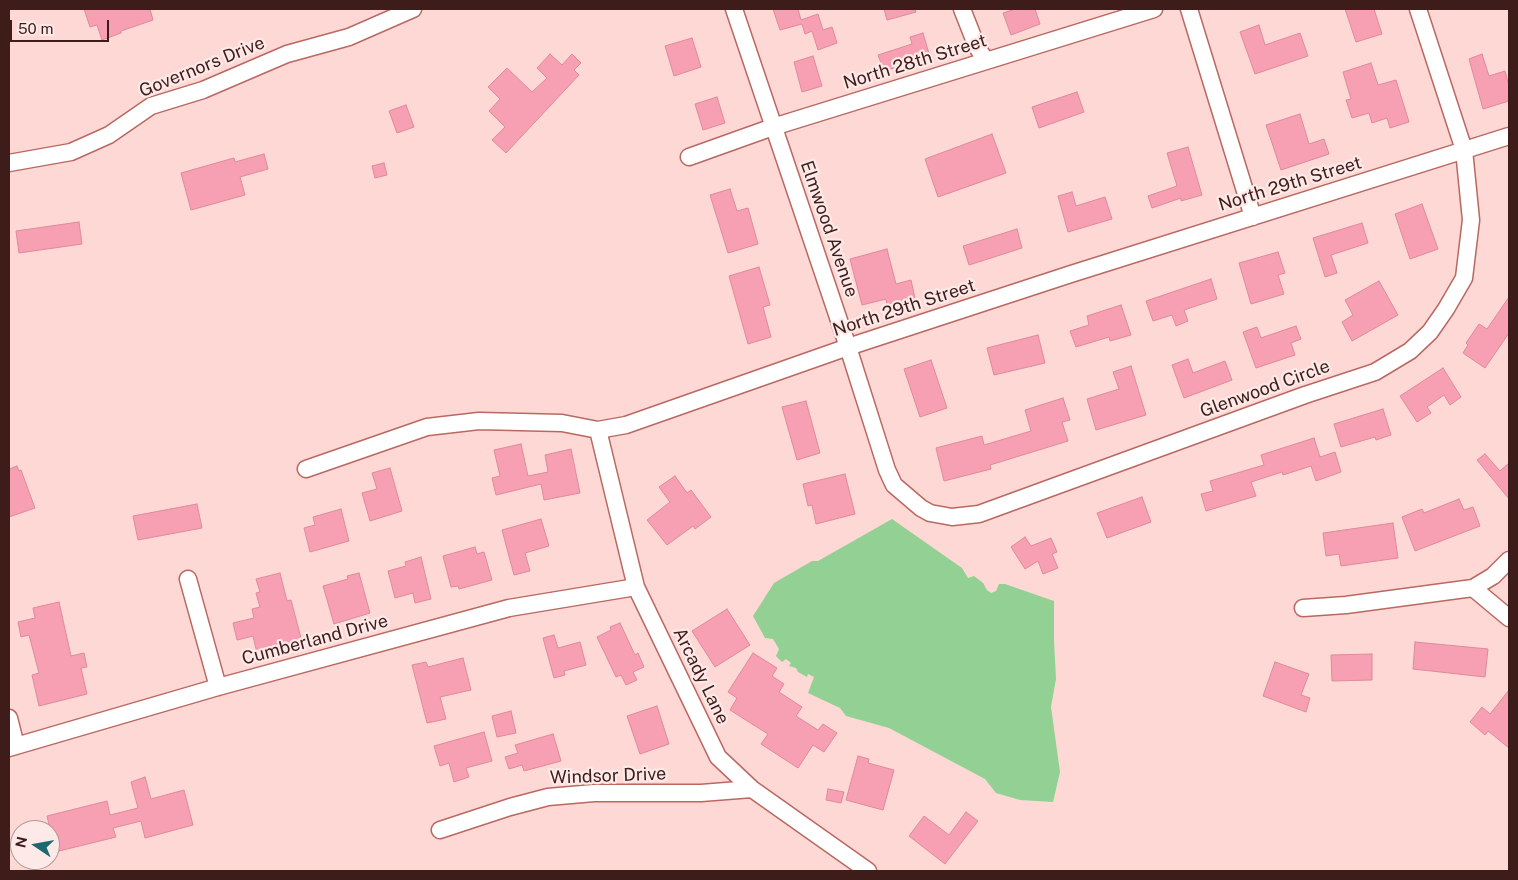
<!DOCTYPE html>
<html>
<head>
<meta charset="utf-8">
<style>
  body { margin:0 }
  #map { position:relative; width:1518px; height:880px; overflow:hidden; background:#fed8d4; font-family:"Public Sans",sans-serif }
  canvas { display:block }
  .frame { position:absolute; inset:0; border:10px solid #3e1c1a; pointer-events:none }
  .north { position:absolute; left:10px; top:820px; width:50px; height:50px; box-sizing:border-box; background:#fdeae8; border:1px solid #b19896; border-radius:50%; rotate:282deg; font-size:14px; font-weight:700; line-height:20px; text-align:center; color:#3e1c1a }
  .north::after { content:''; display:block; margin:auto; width:18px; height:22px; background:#1d6970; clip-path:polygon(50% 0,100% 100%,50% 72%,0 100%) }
  .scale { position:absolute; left:10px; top:20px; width:99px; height:22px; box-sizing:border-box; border:2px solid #3e1c1a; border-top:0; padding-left:6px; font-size:15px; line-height:18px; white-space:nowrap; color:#3e1c1a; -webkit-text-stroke:4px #fdeae8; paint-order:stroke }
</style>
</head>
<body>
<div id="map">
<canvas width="1518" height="880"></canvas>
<div class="frame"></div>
<div class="north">N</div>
<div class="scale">50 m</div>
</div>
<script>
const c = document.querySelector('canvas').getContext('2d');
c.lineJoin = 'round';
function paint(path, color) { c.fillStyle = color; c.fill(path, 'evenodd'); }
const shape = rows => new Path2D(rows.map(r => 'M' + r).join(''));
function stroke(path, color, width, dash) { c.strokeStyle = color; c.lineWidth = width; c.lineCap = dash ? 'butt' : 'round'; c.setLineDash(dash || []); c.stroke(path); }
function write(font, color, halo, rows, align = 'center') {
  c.font = font + ' "Public Sans",sans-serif'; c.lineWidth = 4.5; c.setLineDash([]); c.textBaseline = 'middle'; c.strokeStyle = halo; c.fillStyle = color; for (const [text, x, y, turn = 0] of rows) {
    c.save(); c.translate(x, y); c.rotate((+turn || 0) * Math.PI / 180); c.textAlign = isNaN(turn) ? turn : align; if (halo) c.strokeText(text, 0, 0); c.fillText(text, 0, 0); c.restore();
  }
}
paint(shape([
  [892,519,962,568,968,578,974,576,983,583,987,590,991,593,996,591,999,584,1005,584,1054,601,1054,641,1056,679,1051,707,1060,772,1053,802,1020,800,996,793,985,779,889,728,846,716,840,708,808,693,814,677,808,674,807,677,798,672,796,668,789,666,791,663,786,659,782,662,776,656,779,649,773,639,765,638,753,616,774,583,812,561,818,561]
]), '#92d193');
const building = shape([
  [84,9,150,9,153,20,121,31,121,33,102,40,97,25,90,27,84,9],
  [773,9,798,9,801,20,818,14,823,30,832,27,837,43,818,50,812,31,805,34,802,24,780,30,773,9],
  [884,9,915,9,916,12,887,20,884,9],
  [1015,9,1035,9,1040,24,1011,35,1003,13,1015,9],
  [1345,9,1374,9,1382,34,1356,42,1345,9],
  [1259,25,1265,45,1300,33,1308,56,1255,74,1240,32,1259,25],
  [923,33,930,57,884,71,878,55,912,44,910,37,923,33],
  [692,38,701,67,674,76,665,46,692,38],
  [550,54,562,65,572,54,581,63,574,70,579,75,506,153,492,140,505,127,489,111,500,99,488,87,507,68,532,92,547,78,537,68,550,54],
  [1482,54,1489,76,1505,71,1509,86,1509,101,1483,109,1469,59,1482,54],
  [813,56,822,86,802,92,794,62,813,56],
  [1371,63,1378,85,1396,80,1409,122,1390,128,1387,118,1372,123,1369,113,1352,118,1346,100,1351,99,1343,72,1371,63],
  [1077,92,1084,112,1039,128,1032,107,1077,92],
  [717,97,725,123,703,130,695,104,717,97],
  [406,105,414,127,397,133,389,111,406,105],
  [1300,114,1309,144,1324,139,1329,154,1281,170,1266,125,1300,114],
  [992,134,1006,173,938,197,925,159,992,134],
  [1188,147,1202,195,1181,201,1181,198,1152,208,1148,196,1177,186,1167,153,1188,147],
  [264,154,268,169,240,177,245,195,191,210,181,173,234,158,235,162,264,154],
  [384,163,387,175,375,178,372,166,384,163],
  [730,189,737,211,748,208,758,244,728,253,710,195,730,189],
  [1072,192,1076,206,1105,197,1112,219,1068,232,1058,196,1072,192],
  [1422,204,1438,249,1410,259,1395,214,1422,204],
  [79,222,82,244,19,253,16,231,79,222],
  [1362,223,1368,243,1331,255,1337,273,1325,277,1313,238,1362,223],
  [1017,229,1022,248,969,265,963,246,1017,229],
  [887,249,896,284,911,280,915,298,887,305,886,299,862,305,850,259,887,249],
  [1278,252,1285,273,1278,275,1284,294,1251,304,1239,263,1278,252],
  [759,267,770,305,763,307,771,337,748,344,729,276,759,267],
  [1211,279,1217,299,1184,310,1188,321,1176,326,1172,315,1153,321,1146,301,1211,279],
  [1379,281,1398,315,1352,341,1342,322,1353,315,1345,300,1379,281],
  [1509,297,1509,333,1485,368,1463,353,1468,345,1466,343,1479,324,1487,329,1509,297],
  [1121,305,1131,335,1110,341,1109,337,1076,347,1070,331,1089,325,1087,316,1121,305],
  [1296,326,1301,339,1291,343,1295,355,1256,368,1243,332,1257,327,1261,338,1296,326],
  [1038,335,1045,363,994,375,987,348,1038,335],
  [1188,359,1193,373,1225,361,1232,380,1184,398,1172,365,1188,359],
  [931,360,947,408,920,417,904,369,931,360],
  [1131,366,1146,415,1096,430,1087,399,1119,389,1113,372,1131,366],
  [1443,368,1461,397,1450,405,1444,395,1427,407,1431,413,1417,422,1400,396,1443,368],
  [1063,398,1070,420,1062,422,1068,441,990,465,991,469,944,481,936,448,982,436,984,445,1031,431,1025,410,1063,398],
  [806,401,820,453,797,460,782,407,806,401],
  [1383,409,1391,435,1376,440,1375,437,1341,447,1334,424,1383,409],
  [1314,438,1320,457,1335,452,1341,472,1316,481,1311,466,1283,475,1282,472,1251,482,1256,496,1206,511,1201,494,1213,491,1210,481,1264,465,1261,455,1314,438],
  [521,444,528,476,548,472,545,455,571,449,580,493,544,500,541,484,496,495,492,478,500,476,494,450,521,444],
  [1485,454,1500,471,1509,463,1509,499,1477,460,1485,454],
  [17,466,19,471,21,470,35,508,9,517,9,469,17,466],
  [390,468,402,511,370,521,362,493,377,489,372,473,390,468],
  [845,474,855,514,816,524,812,505,808,506,803,484,845,474],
  [675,476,687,493,691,490,711,517,695,529,693,526,667,545,647,520,670,502,659,487,675,476],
  [1142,497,1151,522,1107,538,1097,513,1142,497],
  [1459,499,1464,510,1473,507,1480,526,1415,551,1402,517,1422,509,1424,513,1459,499],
  [197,504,202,528,138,540,133,516,197,504],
  [341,509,349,541,310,552,304,528,315,525,313,517,341,509],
  [541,519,549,546,525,553,530,571,514,575,502,530,541,519],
  [1393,523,1398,558,1341,566,1339,554,1326,556,1323,533,1393,523],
  [1025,537,1031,546,1051,538,1057,552,1052,554,1058,568,1043,574,1038,561,1025,569,1011,547,1025,537],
  [475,547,477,554,484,552,492,580,459,589,458,586,451,587,443,556,475,547],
  [421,557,431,599,415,603,413,593,395,598,388,571,406,566,405,562,421,557],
  [280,573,287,601,291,600,302,642,257,653,253,636,237,640,233,623,254,618,252,609,260,607,256,593,260,592,256,579,280,573],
  [359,573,370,613,334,624,323,586,348,579,347,576,359,573],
  [59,602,71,656,84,653,87,667,81,668,87,694,39,706,32,675,39,673,29,635,21,637,18,622,35,618,33,608,59,602],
  [727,609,750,645,715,667,692,631,727,609],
  [620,623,635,655,638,653,644,667,633,672,637,680,626,685,621,675,616,677,597,637,611,630,610,627,620,623],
  [554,635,558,648,580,642,586,665,564,671,565,675,554,678,543,638,554,635],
  [1415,642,1488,649,1485,677,1413,669,1415,642],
  [753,653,777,668,772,676,784,684,779,692,802,707,796,716,818,730,823,724,837,733,824,752,813,745,798,768,761,744,768,734,730,710,737,698,728,692,753,653],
  [1372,654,1372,680,1332,681,1331,655,1372,654],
  [463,658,471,690,440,697,446,719,427,723,412,665,426,662,428,667,463,658],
  [1275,662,1309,674,1301,695,1310,698,1306,712,1263,696,1275,662],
  [1509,690,1509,748,1488,731,1485,735,1470,722,1482,707,1490,714,1509,690],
  [657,706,669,744,640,754,627,716,657,706],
  [511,711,516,733,497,737,492,716,511,711],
  [484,732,492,761,466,768,469,777,454,782,449,763,440,766,434,746,484,732],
  [553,734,561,761,524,771,522,765,509,769,505,757,518,753,515,745,553,734],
  [858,756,869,759,868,763,894,770,883,810,846,800,858,756],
  [145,777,151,799,184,790,193,825,145,838,141,821,113,828,116,837,55,852,47,816,107,801,110,815,138,808,131,782,145,777],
  [828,789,844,792,841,803,826,800,828,789],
  [966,812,978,821,945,864,909,836,924,816,949,835,966,812]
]);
paint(building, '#f79fb3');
stroke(building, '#df899d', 1);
const minor = shape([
  [734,9,848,347,887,470,894,485,921,508,930,513,952,517,979,514,1305,395,1375,372,1410,351,1430,332,1446,309,1464,278,1471,220,1464,150,1418,9],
  [962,9,977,47,986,61],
  [1189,9,1253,217],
  [689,157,773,127,1154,9],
  [9,163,71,152,109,135,151,106,203,90,287,54,349,37,413,9],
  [598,430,636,587,718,757,752,789,868,871],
  [306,469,427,427,479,421,562,423,598,430,626,425,848,347,1071,274,1509,136],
  [188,579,218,687],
  [1473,588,1509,618],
  [1303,608,1346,605,1473,588,1493,576,1509,560],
  [9,718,16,746],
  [9,748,218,687,509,608,636,587],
  [440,830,510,807,548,797,594,793,701,793,752,789]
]);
stroke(minor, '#ba6862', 19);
stroke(minor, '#fff', 16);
write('18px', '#3e1c1a', '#fdeae8', [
  ["North 28th Street",915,62,-17],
  ["Governors Drive",202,67,-22],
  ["North 29th Street",1290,184,-17],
  ["Elmwood Avenue",829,229,71],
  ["North 29th Street",904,308,-18],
  ["Glenwood Circle",1265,389,-20],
  ["Cumberland Drive",315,640,-15],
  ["Arcady Lane",701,676,64],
  ["Windsor Drive",608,776,-2]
]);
</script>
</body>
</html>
